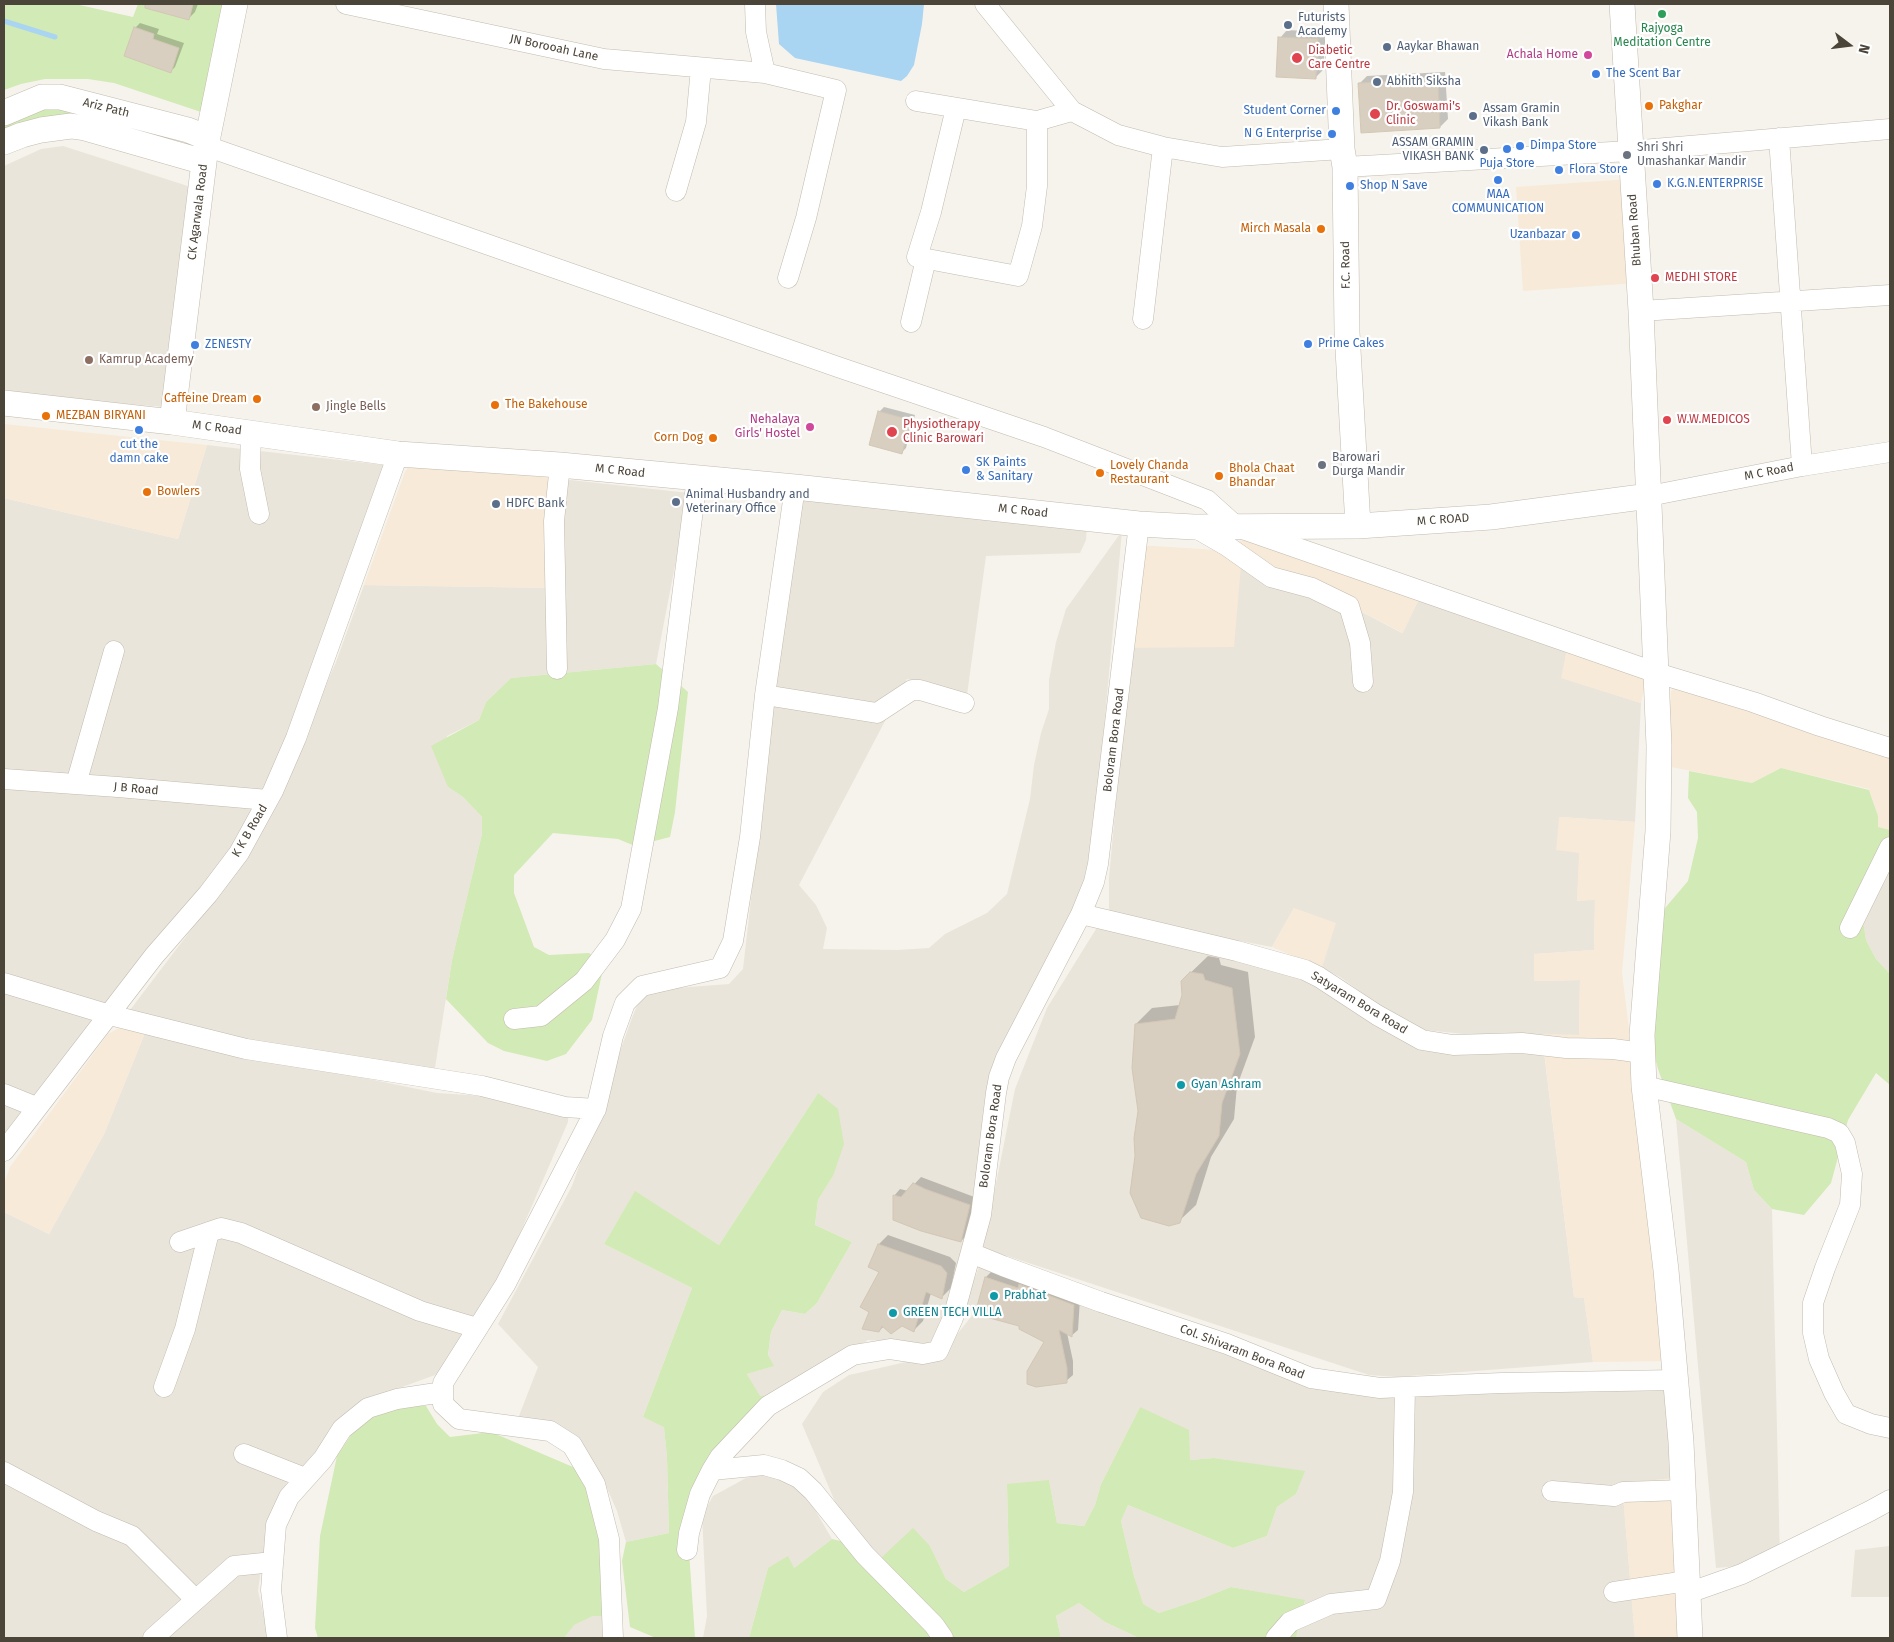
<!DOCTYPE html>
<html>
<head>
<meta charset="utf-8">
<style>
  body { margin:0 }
  #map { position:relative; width:1894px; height:1642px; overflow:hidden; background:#f6f3ec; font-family:"Fira Sans",sans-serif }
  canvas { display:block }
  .frame { position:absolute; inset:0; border:5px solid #4b4439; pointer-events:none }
  .north { position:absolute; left:1824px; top:20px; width:50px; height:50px; -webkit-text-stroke:4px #fff; paint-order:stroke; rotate:105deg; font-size:14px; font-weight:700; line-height:20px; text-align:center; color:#4b4439 }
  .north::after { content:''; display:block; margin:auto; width:18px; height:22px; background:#4b4439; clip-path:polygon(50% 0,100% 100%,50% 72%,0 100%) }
</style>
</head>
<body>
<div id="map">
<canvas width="1894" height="1642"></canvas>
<div class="frame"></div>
<div class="north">N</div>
</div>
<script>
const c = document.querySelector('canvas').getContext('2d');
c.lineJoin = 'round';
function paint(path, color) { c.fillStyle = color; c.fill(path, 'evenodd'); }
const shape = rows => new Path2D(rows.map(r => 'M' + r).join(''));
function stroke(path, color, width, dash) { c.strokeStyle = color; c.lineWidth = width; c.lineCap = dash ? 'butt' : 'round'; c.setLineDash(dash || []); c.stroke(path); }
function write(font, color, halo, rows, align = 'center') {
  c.font = font + ' "Fira Sans",sans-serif'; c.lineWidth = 4.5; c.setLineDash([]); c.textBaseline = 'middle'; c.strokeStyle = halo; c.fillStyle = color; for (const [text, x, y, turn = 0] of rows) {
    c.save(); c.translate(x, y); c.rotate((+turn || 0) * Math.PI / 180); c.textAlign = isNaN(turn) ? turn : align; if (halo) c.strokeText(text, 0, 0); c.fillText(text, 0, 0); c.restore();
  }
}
paint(shape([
  [63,146,194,188,165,407,4,394,4,166,41,149],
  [207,445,384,465,302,711,262,798,217,873,4,1142,4,498,178,539],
  [552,478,689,493,656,664,511,678,486,702,479,720,447,736,448,787,463,797,482,817,482,834,452,960,434,1074,196,1032,130,1010,229,880,296,753,336,662,364,585,553,588],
  [801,495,1087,522,1086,540,1080,553,986,556,967,695,907,679,799,885,816,905,827,928,823,949,897,950,929,948,945,934,987,913,1007,894,1030,799,1034,765,1041,733,1049,709,1049,680,1056,642,1066,609,1122,531,1088,904,1019,1034,978,1196,935,1344,868,1340,780,1395,760,1397,747,1374,773,1366,768,1356,771,1332,782,1310,805,1314,817,1303,852,1242,815,1225,818,1200,833,1176,818,1093,719,1245,635,1192,604,1244,692,1288,643,1417,664,1426,667,1457,669,1533,626,1542,617,1511,603,1479,585,1450,517,1421,538,1367,498,1324,572,1186,633,1015,642,995,663,989,729,984,743,969,796,504],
  [1241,565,1335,598,1402,633,1419,599,1567,649,1562,678,1641,703,1635,822,1559,817,1580,852,1577,901,1595,899,1594,950,1535,954,1535,981,1580,980,1579,1035,1464,1034,1425,1030,1393,1015,1340,977,1322,968,1294,908,1272,947,1114,917,1109,910,1109,878,1130,648],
  [1890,858,1890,974,1876,959,1866,940,1863,921],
  [1104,927,1306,977,1419,1045,1543,1044,1574,1297,1584,1298,1593,1362,1396,1377,1369,1375,983,1248,1015,1089,1047,1008,1096,929],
  [145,1033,437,1093,562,1101,568,1108,568,1122,512,1252,446,1371,394,1390,288,1479,263,1555,258,1591,269,1638,4,1638,4,1212,49,1234,104,1134],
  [1676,1119,1746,1162,1754,1190,1772,1209,1780,1562,1716,1568],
  [979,1267,1086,1307,1272,1370,1364,1389,1669,1375,1677,1478,1622,1483,1635,1638,1296,1638,1305,1601,1231,1587,1198,1600,1159,1613,1142,1604,1134,1576,1121,1521,1128,1505,1233,1548,1267,1536,1277,1507,1296,1494,1304,1472,1214,1458,1190,1460,1140,1407,1101,1484,1095,1505,1084,1526,1057,1523,1049,1481,1007,1485,1009,1566,964,1592,946,1579,930,1546,882,1557,866,1556,853,1544,802,1424,823,1392,849,1375,941,1354,975,1312,963,1309],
  [772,1472,800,1484,832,1539,794,1568,768,1568,749,1638,703,1638,707,1616,702,1516,713,1496,746,1478],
  [1890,1546,1890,1597,1851,1597,1855,1550],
  [1079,1603,1105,1622,1139,1638,1061,1638,1056,1616],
  [593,1616,607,1616,610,1638,564,1638,573,1625]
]), '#eae5da');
paint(shape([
  [1630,179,1636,283,1523,291,1516,187],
  [4,424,207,445,178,539,4,498],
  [411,463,552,478,554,588,364,585,405,472],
  [1255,535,1419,599,1403,633,1335,598,1241,566,1234,647,1130,648,1137,545,1218,550],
  [1567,649,1647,673,1641,703,1561,678],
  [1679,685,1890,757,1890,830,1878,827,1878,816,1869,789,1781,768,1752,783,1666,766,1671,691],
  [1559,817,1635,822,1622,973,1670,1361,1593,1362,1584,1298,1574,1297,1542,1034,1579,1035,1580,980,1534,981,1534,954,1594,950,1595,900,1577,901,1579,853,1556,850],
  [1294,908,1336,923,1322,968,1272,947],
  [119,1028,145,1033,104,1134,49,1234,4,1212,4,1184,10,1167,108,1034],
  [1677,1478,1690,1638,1635,1638,1622,1483]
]), '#f7ead8');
paint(shape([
  [4,4,75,4,133,17,138,4,231,4,207,114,114,83,88,79,45,79,21,84,4,90],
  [52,107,83,113,176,141,107,128,4,133,4,122],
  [656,664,688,692,675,812,670,837,635,846,618,839,553,833,514,875,514,893,534,947,549,955,589,953,604,964,592,1020,566,1054,547,1061,504,1051,488,1043,446,999,452,960,482,834,482,817,463,797,448,787,431,746,479,720,486,702,511,678],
  [1781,768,1869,790,1878,816,1878,827,1890,830,1890,858,1863,921,1866,940,1876,959,1890,974,1890,1085,1876,1073,1848,1120,1831,1183,1804,1215,1772,1209,1754,1190,1746,1162,1676,1119,1658,1069,1642,1008,1660,914,1688,881,1698,838,1697,812,1688,798,1689,771,1752,783],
  [818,1093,838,1109,844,1144,833,1176,818,1200,815,1225,852,1242,817,1303,805,1314,782,1310,771,1332,768,1355,774,1366,747,1374,760,1396,780,1395,727,1440,688,1537,695,1638,656,1638,630,1627,622,1561,626,1542,669,1533,667,1457,664,1427,643,1417,692,1288,604,1244,635,1191,719,1245],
  [408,1405,426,1406,437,1424,450,1437,491,1432,580,1470,605,1505,607,1616,593,1616,574,1625,564,1638,318,1638,315,1628,320,1536,337,1456,353,1432,369,1418],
  [1140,1407,1189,1430,1190,1460,1214,1458,1305,1471,1296,1494,1277,1507,1267,1536,1233,1548,1128,1505,1121,1521,1134,1576,1143,1604,1159,1613,1198,1600,1231,1587,1305,1600,1296,1638,1139,1638,1105,1622,1079,1603,1056,1616,1061,1638,749,1638,768,1568,788,1556,794,1568,832,1539,853,1544,866,1556,882,1557,913,1528,930,1546,946,1579,964,1592,1009,1566,1007,1484,1049,1480,1057,1523,1084,1526,1095,1505,1101,1484]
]), '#d2eab5');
paint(shape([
  [776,4,924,4,922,24,914,65,907,76,901,81,795,58,779,44]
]), '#a9d4f2');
paint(shape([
  [169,4,198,4,195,12,188,19,167,13],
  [140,23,159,29,157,34,184,43,175,67,170,72,135,28],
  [1287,30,1326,32,1323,70,1315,78,1280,38],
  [1445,72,1448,119,1440,127,1359,84,1367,76],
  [884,407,915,415,906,448,901,453,879,412],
  [1208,956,1219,958,1221,965,1248,972,1255,1037,1237,1086,1234,1119,1211,1157,1196,1205,1179,1221,1136,1156,1139,1111,1136,1024,1152,1008,1180,1005,1183,995,1182,981],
  [921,1177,977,1198,968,1234,961,1241,894,1196,900,1189,908,1191],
  [888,1235,950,1257,956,1263,951,1288,942,1297,931,1293,923,1321,914,1330,902,1325,884,1326,879,1331,870,1311,880,1271,869,1267,879,1244],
  [992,1271,1080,1299,1078,1330,1071,1336,1067,1333,1073,1361,1073,1375,1066,1381,1046,1342,986,1277]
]), '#0003');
stroke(shape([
  [4,21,55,37]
]), '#a9d4f2', 5);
const building = shape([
  [145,4,193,4,189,20,145,8,145,4],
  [134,27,154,34,153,39,179,48,171,73,124,56,134,27],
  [1278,37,1318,39,1316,79,1276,77,1278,37],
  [1438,79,1440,128,1361,133,1358,83,1438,79],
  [878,411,911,420,902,454,869,445,878,411],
  [1190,972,1203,974,1205,980,1232,988,1240,1054,1222,1103,1219,1136,1196,1174,1180,1223,1169,1226,1141,1218,1130,1193,1135,1156,1134,1138,1138,1111,1132,1068,1135,1024,1175,1019,1182,995,1181,981,1190,972],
  [913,1183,925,1189,970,1205,961,1242,921,1231,893,1220,893,1195,901,1197,913,1183],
  [878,1244,941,1266,947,1273,942,1299,926,1292,914,1332,902,1326,891,1334,882,1326,879,1332,862,1329,869,1312,860,1307,879,1272,868,1267,878,1244],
  [985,1277,1018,1288,1019,1284,1074,1305,1072,1337,1059,1330,1067,1368,1067,1383,1036,1387,1027,1384,1027,1371,1044,1342,1019,1329,1019,1326,975,1314,985,1277]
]);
paint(building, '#d8cfc1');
stroke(building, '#d3c7b4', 1);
const minor = shape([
  [346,4,604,59,765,73,836,90,806,218,788,278],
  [755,4,756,32,765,73],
  [985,4,1072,111,1118,135,1163,147,1222,157,1342,149],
  [916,101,1037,121,1072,111],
  [956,108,931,212,917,257,1018,276,1032,226,1037,186,1037,121],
  [1779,138,1802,466],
  [206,146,838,367,1044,437,1207,500,1237,527,1657,673,1753,702,1820,726,1890,748],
  [1345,167,1630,151,1890,129],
  [676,191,696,122,701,68],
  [1641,311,1890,295],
  [1143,319,1163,147],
  [911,322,926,259],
  [251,433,250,469,259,514],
  [1649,496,1802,466,1890,452],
  [1194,527,1227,546,1271,577,1312,588,1349,606,1360,643,1363,682],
  [557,669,554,521,560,465],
  [765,695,877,713,912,690,920,690,964,703],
  [4,779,118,787,268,800],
  [76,784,114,651],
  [1081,914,1237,951,1305,970,1319,977,1377,1015,1422,1040,1453,1045,1522,1043,1566,1048,1613,1049,1643,1053],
  [1850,928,1890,847],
  [4,983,110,1015,246,1049,482,1086,565,1107,596,1109],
  [514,1019,541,1016,584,981,615,940,631,909,668,708,697,478],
  [1644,1086,1828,1128,1839,1133,1845,1143,1852,1174,1850,1205,1825,1268,1813,1303,1813,1333,1819,1359,1834,1393,1846,1414,1871,1424,1890,1428],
  [4,1094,36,1107],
  [4,1151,154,956,208,894,239,853,273,791,296,738,398,454],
  [180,1242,221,1228,241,1233,420,1311,477,1328],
  [971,1253,1003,1266,1101,1302,1227,1344,1311,1378,1380,1388,1502,1383,1676,1380],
  [164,1387,185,1329,209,1232],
  [244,1454,305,1478],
  [712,1470,764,1465,782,1470,799,1478,813,1491,865,1555,934,1625,943,1638],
  [4,1472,96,1521,132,1536,195,1599],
  [1552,1491,1614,1496,1623,1492,1683,1490],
  [687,1550,689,1533,700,1494,712,1470,720,1457,768,1406,853,1355,890,1349,923,1354,938,1351,953,1318,981,1215,996,1093,999,1077,1006,1058,1081,914,1094,882,1098,864,1139,524],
  [1614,1592,1687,1581],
  [1688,1593,1742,1574,1870,1511,1890,1500],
  [153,1638,234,1566,273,1562],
  [277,1638,271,1590,276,1525,289,1497,323,1459,342,1429,368,1408,397,1399,443,1392],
  [613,1638,609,1539,595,1484,572,1445,550,1431,459,1419,443,1404,443,1383,505,1285,596,1109,613,1036,625,1003,642,986,720,968,733,941,750,837,765,695,795,487],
  [1276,1638,1290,1622,1331,1604,1376,1599,1390,1561,1403,1492,1405,1387]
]);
const tertiary = shape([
  [1336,4,1342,149,1345,167,1347,332,1358,526],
  [1622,4,1641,311,1659,746,1658,831,1642,1035,1644,1086,1666,1270,1681,1442,1690,1638],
  [4,113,42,97,60,97,188,130,208,138],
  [4,142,22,135,41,130,71,126,85,128,204,162],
  [4,403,172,422,398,454,560,465,795,487,1139,524,1194,527,1358,526,1491,517,1649,496],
  [172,422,206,146,235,4]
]);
stroke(minor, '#c2bbae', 21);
stroke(tertiary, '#c2bbae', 26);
stroke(minor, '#fff', 20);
stroke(tertiary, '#fff', 25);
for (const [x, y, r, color] of [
  [1662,14,5,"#2e9e5b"],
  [1288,25,5,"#5c6f8a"],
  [1387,47,5,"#5c6f8a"],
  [1588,55,5,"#d1479c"],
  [1297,58,6,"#e0444e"],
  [1596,74,5,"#3f7fe0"],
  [1377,82,5,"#5c6f8a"],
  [1649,106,5,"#e8710a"],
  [1336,111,5,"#3f7fe0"],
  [1375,114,6,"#e0444e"],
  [1473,116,5,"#5c6f8a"],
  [1332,134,5,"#3f7fe0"],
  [1520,146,5,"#3f7fe0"],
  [1507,149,5,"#3f7fe0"],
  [1484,150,5,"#5c6f8a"],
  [1627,155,5,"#6b7280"],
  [1559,170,5,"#3f7fe0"],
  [1498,180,5,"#3f7fe0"],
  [1657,184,5,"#3f7fe0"],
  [1350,186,5,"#3f7fe0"],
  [1321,229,5,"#e8710a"],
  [1576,235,5,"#3f7fe0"],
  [1655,278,5,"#e0444e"],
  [1308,344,5,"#3f7fe0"],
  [195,345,5,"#3f7fe0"],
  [89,360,5,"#8d6e63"],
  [257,399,5,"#e8710a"],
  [495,405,5,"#e8710a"],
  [316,407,5,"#8d6e63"],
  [46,416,5,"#e8710a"],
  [1667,420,5,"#e0444e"],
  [810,427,5,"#d1479c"],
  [139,430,5,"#3f7fe0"],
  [892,432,6,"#e0444e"],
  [713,438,5,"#e8710a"],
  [1322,465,5,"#6b7280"],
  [966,470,5,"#3f7fe0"],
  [1100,473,5,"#e8710a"],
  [1219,476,5,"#e8710a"],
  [147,492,5,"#e8710a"],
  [676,502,5,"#5c6f8a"],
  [496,504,5,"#5c6f8a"],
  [1181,1085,5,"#0f9aa8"],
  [994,1296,5,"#0f9aa8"],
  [893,1313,5,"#0f9aa8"]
]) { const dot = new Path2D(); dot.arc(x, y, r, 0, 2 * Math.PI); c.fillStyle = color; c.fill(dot); stroke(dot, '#fff', 2); }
write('12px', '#4e5e75', '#fff', [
  ["Futurists",1298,18],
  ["Academy",1298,32],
  ["Aaykar Bhawan",1397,47],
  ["Abhith Siksha",1387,82],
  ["Assam Gramin",1483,109],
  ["Vikash Bank",1483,123],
  ["ASSAM GRAMIN",1474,143,"right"],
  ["VIKASH BANK",1474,157,"right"],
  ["Animal Husbandry and",686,495],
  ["Veterinary Office",686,509],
  ["HDFC Bank",506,504]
], 'left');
write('12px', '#27864d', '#fff', [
  ["Rajyoga",1662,29],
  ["Meditation Centre",1662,43]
]);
write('12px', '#4b4439', '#fff', [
  ["JN Borooah Lane",554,48,12],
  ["Ariz Path",106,108,14],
  ["CK Agarwala Road",198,212,-83],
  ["Bhuban Road",1635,230,-94],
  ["F.C. Road",1346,265,-91],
  ["M C Road",217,428,7],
  ["M C Road",620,471,6],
  ["M C Road",1769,472,-11],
  ["M C Road",1023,511,6],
  ["M C ROAD",1443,520,-4],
  ["Boloram Bora Road",1114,740,-83],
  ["J B Road",136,789,5],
  ["K K B Road",250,831,-60],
  ["Satyaram Bora Road",1359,1003,31],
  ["Boloram Bora Road",991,1136,-82],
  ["Col. Shivaram Bora Road",1242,1352,21]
]);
write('12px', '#be3a42', '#fff', [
  ["Diabetic",1308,51],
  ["Care Centre",1308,65],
  ["Dr. Goswami's",1386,107],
  ["Clinic",1386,121],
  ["MEDHI STORE",1665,278],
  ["W.W.MEDICOS",1677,420],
  ["Physiotherapy",903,425],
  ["Clinic Barowari",903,439]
], 'left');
write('12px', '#b23c85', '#fff', [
  ["Achala Home",1578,55],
  ["Nehalaya",800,420],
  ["Girls' Hostel",800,434]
], 'right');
write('12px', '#366cbe', '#fff', [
  ["The Scent Bar",1606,74],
  ["Student Corner",1326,111,"right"],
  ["N G Enterprise",1322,134,"right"],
  ["Dimpa Store",1530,146],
  ["Puja Store",1507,164,"center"],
  ["Flora Store",1569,170],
  ["K.G.N.ENTERPRISE",1667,184],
  ["Shop N Save",1360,186],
  ["MAA",1498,195,"center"],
  ["COMMUNICATION",1498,209,"center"],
  ["Uzanbazar",1566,235,"right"],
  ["Prime Cakes",1318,344],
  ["ZENESTY",205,345],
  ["cut the",139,445,"center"],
  ["damn cake",139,459,"center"],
  ["SK Paints",976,463],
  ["& Sanitary",976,477]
], 'left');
write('12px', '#c56008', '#fff', [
  ["Pakghar",1659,106],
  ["Mirch Masala",1311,229,"right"],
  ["Caffeine Dream",247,399,"right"],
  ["The Bakehouse",505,405],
  ["MEZBAN BIRYANI",56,416],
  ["Corn Dog",703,438,"right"],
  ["Lovely Chanda",1110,466],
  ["Restaurant",1110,480],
  ["Bhola Chaat",1229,469],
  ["Bhandar",1229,483],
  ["Bowlers",157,492]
], 'left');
write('12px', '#5b616d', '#fff', [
  ["Shri Shri",1637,148],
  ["Umashankar Mandir",1637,162],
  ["Barowari",1332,458],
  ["Durga Mandir",1332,472]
], 'left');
write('12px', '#785e54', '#fff', [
  ["Kamrup Academy",99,360],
  ["Jingle Bells",326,407]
], 'left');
write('12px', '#0d838f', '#fff', [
  ["Gyan Ashram",1191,1085],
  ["Prabhat",1004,1296],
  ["GREEN TECH VILLA",903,1313]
], 'left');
</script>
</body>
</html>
